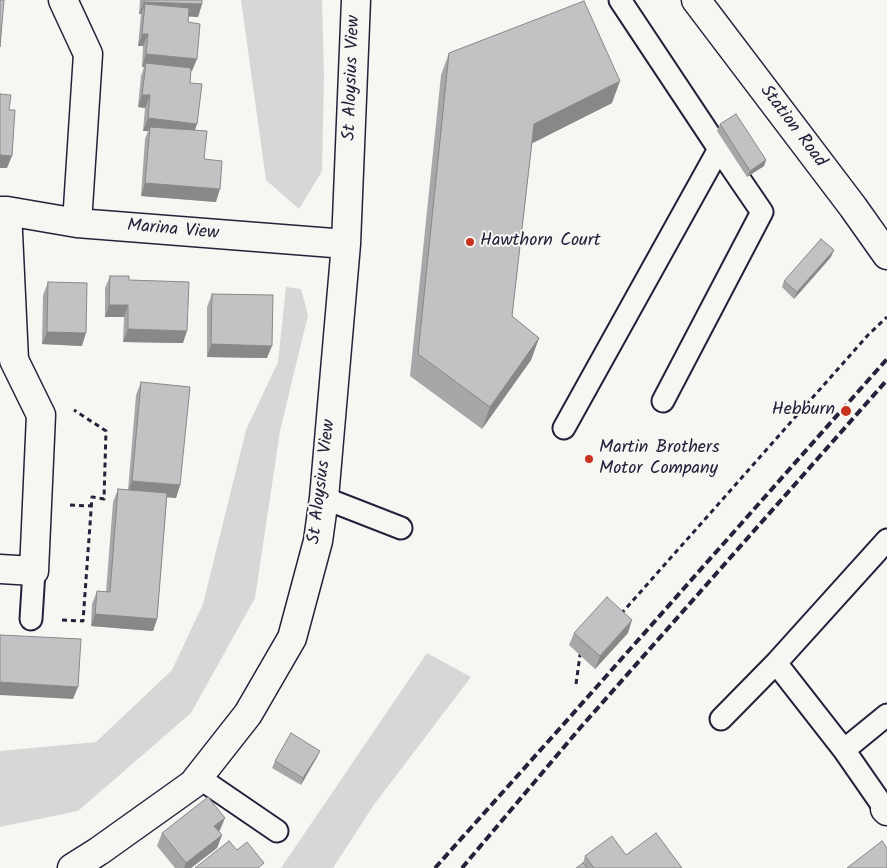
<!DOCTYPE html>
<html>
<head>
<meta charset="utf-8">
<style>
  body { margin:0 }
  canvas { display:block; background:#f6f6f2 }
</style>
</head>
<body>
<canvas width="887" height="868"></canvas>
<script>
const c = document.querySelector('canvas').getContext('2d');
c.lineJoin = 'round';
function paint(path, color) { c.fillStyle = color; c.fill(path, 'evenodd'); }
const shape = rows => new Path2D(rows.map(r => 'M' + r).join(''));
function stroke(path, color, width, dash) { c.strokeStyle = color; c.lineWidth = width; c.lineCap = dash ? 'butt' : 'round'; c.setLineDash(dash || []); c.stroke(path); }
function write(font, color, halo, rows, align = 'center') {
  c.font = font + ' Kalam,sans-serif'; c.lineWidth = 4; c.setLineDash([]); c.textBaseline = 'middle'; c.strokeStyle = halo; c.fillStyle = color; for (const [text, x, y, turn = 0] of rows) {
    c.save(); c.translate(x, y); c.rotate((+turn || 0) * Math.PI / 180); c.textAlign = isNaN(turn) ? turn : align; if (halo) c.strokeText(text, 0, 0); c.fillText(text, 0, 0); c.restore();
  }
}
paint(shape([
  [241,0,322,0,324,76,322,171,299,209,266,180],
  [286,287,301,289,308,315,280,431,255,598,191,713,78,811,0,827,0,751,96,742,172,670,203,604,246,430,278,362],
  [427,653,471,677,373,806,333,868,281,868]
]), '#d7d7d7');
const service = shape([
  [663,401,762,212,719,149],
  [564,428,719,149,620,0],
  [324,498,401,528],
  [31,619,34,571],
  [776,663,844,750,885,809],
  [721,719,776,663,887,540],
  [844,750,887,715],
  [198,777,277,831]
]);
const minor = shape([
  [63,0,88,54,77,223],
  [0,211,7,211,77,223,346,244],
  [0,569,34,571,41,415,14,360,7,211],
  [885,809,887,811],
  [72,868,99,851,193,784,248,714,292,638,318,541,324,498,346,244,356,0]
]);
const secondary = shape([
  [696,0,853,207,887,255]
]);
stroke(service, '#22223b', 25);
stroke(minor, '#22223b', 31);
stroke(secondary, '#22223b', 31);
stroke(shape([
  [70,505,91,506],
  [621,614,868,335,887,317],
  [62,620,83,621,92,497,104,499,106,431,74,410],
  [576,684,580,655,581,653]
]), '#22223b', 3, [5, 4]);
stroke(service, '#f6f6f2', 21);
stroke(minor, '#f6f6f2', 28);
stroke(secondary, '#f6f6f2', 28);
stroke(shape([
  [435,868,570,717,887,359],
  [462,868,580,728,887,380]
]), '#22223b', 4, [8, 4]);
paint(shape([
  [140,0,202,0,202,4,198,17,188,16,188,22,192,71,191,71,190,83,195,130,204,159,216,202,141,196,145,139,148,131,143,131,145,108,138,107,141,76,144,67,142,67,143,46,138,46,141,14,139,14],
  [449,53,612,103,532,143,512,316,539,338,531,360,482,429,410,376,441,75],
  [720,124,766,160,764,166,747,177,717,131],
  [831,257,794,299,782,287,784,281],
  [110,276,129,280,183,343,123,342,124,317,105,317,105,288],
  [48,282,82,346,42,344,43,295],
  [212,294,267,358,207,357,207,307],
  [141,382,180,485,176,498,167,497,157,619,153,631,91,626,92,604,97,591,106,592,113,502,118,489,128,490,136,395],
  [574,633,628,633,595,669,569,645],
  [317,757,301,785,272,768,275,761],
  [220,830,219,831,222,835,217,848,191,868,175,868,157,846,162,833],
  [626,855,682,868,576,868,583,863,585,856]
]), '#a7a7a9');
paint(shape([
  [144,2,202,4,198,17,144,14,145,4,141,14,139,14],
  [142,34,148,34,143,46,138,46],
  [146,54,197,59,192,71,145,67,146,63,144,67,142,67],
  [620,81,612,103,527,146,534,124],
  [142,95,150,95,145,108,138,107],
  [148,118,197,124,193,136,150,127,148,131,143,131],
  [0,155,12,156,7,168,0,168],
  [766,160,764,166,747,177,750,171],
  [145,183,220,189,216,202,141,196],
  [834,250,831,257,794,299,797,292],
  [109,305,128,305,124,317,105,317],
  [128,329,187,331,183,343,123,342],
  [47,332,86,333,82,346,42,344],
  [539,338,531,360,482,429,490,407],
  [211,344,272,346,267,358,207,357],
  [132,481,180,485,176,498,127,494],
  [95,614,157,619,153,631,91,626],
  [632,620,628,633,595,669,600,656],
  [0,682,78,687,73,699,0,695],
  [320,751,317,757,301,785,303,778],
  [225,818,220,830,210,838,214,826],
  [222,835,217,848,191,868,184,868,186,863]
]), '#888889');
const building = shape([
  [0,0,4,0,0,47,0,0],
  [144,0,202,0,202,4,144,2,144,0],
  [584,1,620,81,534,124,512,316,539,338,490,407,418,354,449,53,584,1],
  [145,4,189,8,188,22,200,24,197,59,146,54,148,34,142,34,145,4],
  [146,63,191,68,190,83,202,84,197,124,148,118,150,95,142,95,146,63],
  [0,94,11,95,9,110,15,110,12,156,0,155,0,94],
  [736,114,766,160,750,171,720,124,736,114],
  [150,127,207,131,204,159,222,161,220,189,145,183,150,127],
  [821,239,834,250,797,292,784,281,821,239],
  [110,276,129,276,129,280,189,282,187,331,128,329,128,305,109,305,110,276],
  [48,282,87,283,86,333,47,332,48,282],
  [212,294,273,295,272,346,211,344,212,294],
  [141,382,190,387,180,485,132,481,141,382],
  [118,489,167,493,157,619,95,614,97,591,110,592,118,489],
  [607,597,632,620,600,656,574,633,607,597],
  [0,635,81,639,78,687,0,682,0,635],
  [291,733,320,751,303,778,275,761,291,733],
  [208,797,225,818,214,826,222,835,186,863,162,833,208,797],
  [656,833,682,868,594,868,585,856,612,836,626,855,656,833],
  [229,841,237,850,247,842,264,863,258,868,195,868,229,841],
  [882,841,887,848,887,868,847,868,882,841],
  [583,863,587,868,576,868,583,863]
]);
paint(building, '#c2c2c4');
stroke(building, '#888889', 1);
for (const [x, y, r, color] of [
  [470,242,5,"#c8321e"],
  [846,411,6,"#c8321e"],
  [589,459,5,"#c8321e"]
]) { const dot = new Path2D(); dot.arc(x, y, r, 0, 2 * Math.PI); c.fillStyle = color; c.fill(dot); stroke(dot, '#f6f6f2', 2); }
write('18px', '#22223b', '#f6f6f2', [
  ["St Aloysius View",353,78,-88],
  ["Station Road",792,127,53],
  ["Marina View",173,231,5],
  ["St Aloysius View",323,482,-83]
]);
write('18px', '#22223b', '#f6f6f2', [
  ["Hawthorn Court",480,242],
  ["Hebburn",835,411,"right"],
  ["Martin Brothers",599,449],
  ["Motor Company",599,470]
], 'left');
</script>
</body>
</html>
